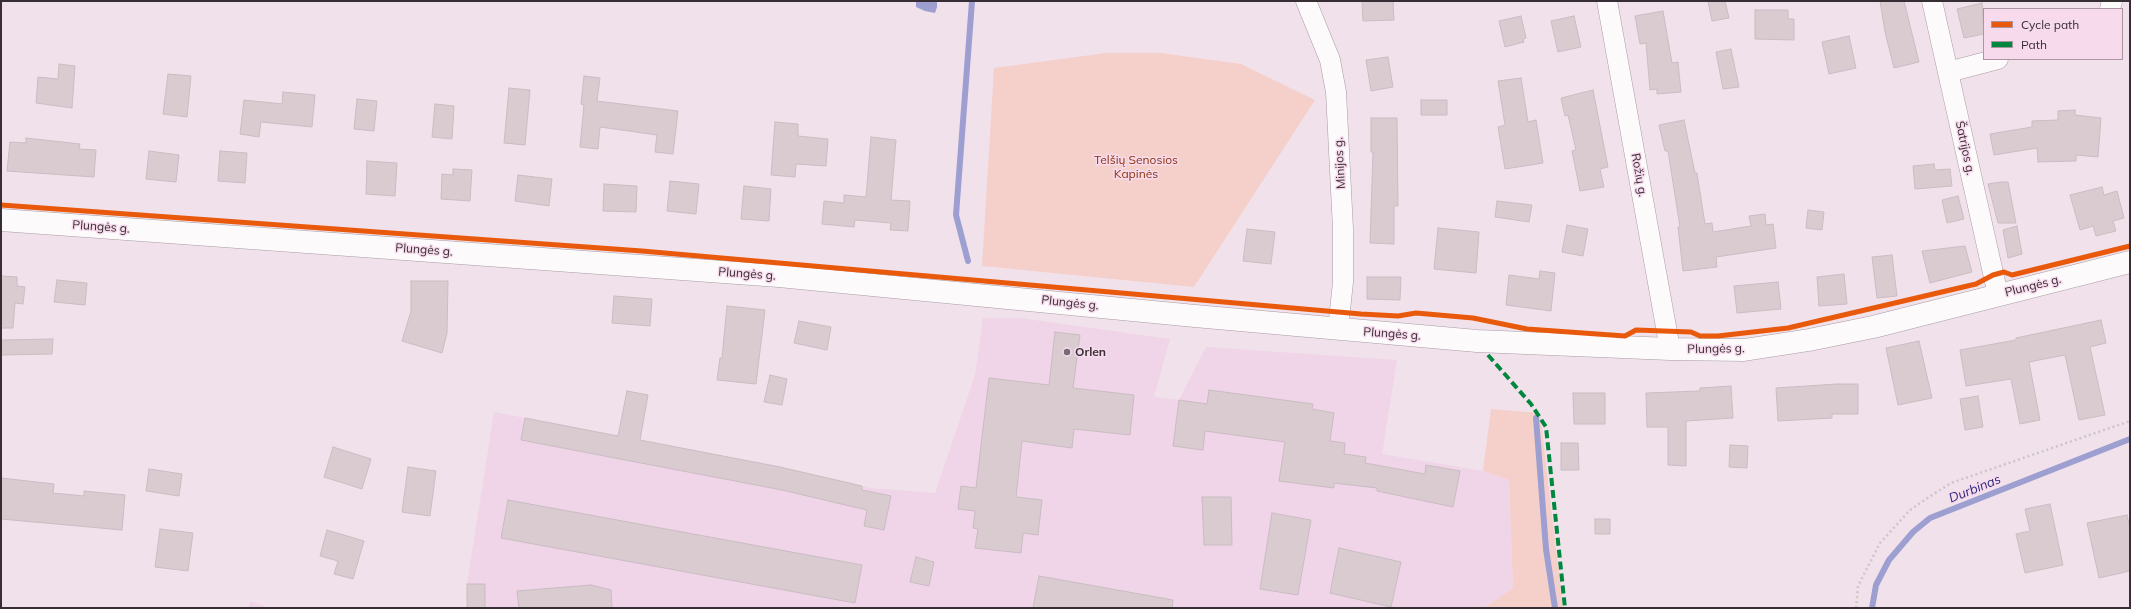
<!DOCTYPE html>
<html>
<head>
<meta charset="utf-8">
<style>
  body { margin:0 }
  #map { position:relative; width:2131px; height:609px; overflow:hidden; background:#f1e1eb; font-family:Mulish,sans-serif }
  canvas { display:block }
  .frame { position:absolute; inset:0; border:2px solid #372d34; pointer-events:none }
  .legend { position:absolute; left:1983px; top:8px; width:140px; height:52px; box-sizing:border-box; background:#f7dbed; border:1px solid #aa95a3; margin:0; padding:5px 7px; list-style:none; font-size:12px; color:#372d34 }
  .legend li { display:flex; align-items:center; gap:8px; height:20px }
  .legend b { width:20px; border:1px solid #aa95a3 }
</style>
</head>
<body>
<div id="map">
<canvas width="2131" height="609"></canvas>
<div class="frame"></div>
<ul class="legend">
<li><b style="height:5px;background:#e8590c"></b>Cycle path</li>
<li><b style="height:5px;background:#00873e"></b>Path</li>
</ul>
</div>
<script>
const ctx = document.querySelector('canvas').getContext('2d');
ctx.lineJoin = 'round';
function fill(path, color) { ctx.fillStyle = color; ctx.fill(path, 'evenodd'); }
const shape = rows => new Path2D(rows.map(r => 'M' + r).join(''));
function stroke(path, color, width, dash) { ctx.strokeStyle = color; ctx.lineWidth = width; ctx.lineCap = dash ? 'butt' : 'round'; ctx.setLineDash(dash || []); ctx.stroke(path); }
function write(font, color, halo, rows, align = 'center') {
  ctx.font = font + ' Mulish,sans-serif'; ctx.lineWidth = 3; ctx.setLineDash([]); ctx.textBaseline = 'middle'; ctx.strokeStyle = halo; ctx.fillStyle = color; for (const [text, x, y, turn = 0] of rows) {
    ctx.save(); ctx.translate(x, y); ctx.rotate((+turn || 0) * Math.PI / 180); ctx.textAlign = isNaN(turn) ? turn : align; if (halo) ctx.strokeText(text, 0, 0); ctx.fillText(text, 0, 0); ctx.restore();
  }
}
fill(shape([
  [983,318,1020,318,1170,339,1154,397,1179,400,1206,347,1397,360,1382,454,1483,471,1509,480,1513,588,1484,608,467,608,467,584,494,412,780,467,870,488,935,493,975,375],
  [250,601,270,608,248,608]
]), '#efd5e7');
fill(shape([
  [1106,53,1161,53,1241,64,1315,100,1194,287,982,266,994,68],
  [1491,409,1540,413,1563,608,1484,608,1513,588,1509,480,1483,471]
]), '#f5d0cb');
fill(shape([
  [916,1,937,1,937,7,935,13,925,11,916,7]
]), '#9e9fd1');
stroke(shape([
  [968,261,956,215,972,1],
  [1536,418,1546,549,1555,608],
  [1872,608,1876,585,1889,560,1913,532,1930,518,2130,439]
]), '#9e9fd1', 6);
const building = shape([
  [1362,1,1393,1,1394,20,1363,21,1362,1],
  [1708,1,1725,1,1729,18,1712,21,1708,1],
  [1880,1,1904,1,1919,62,1894,68,1885,32,1880,1],
  [1982,3,1984,34,1964,38,1957,9,1982,3],
  [1755,10,1788,10,1788,19,1794,19,1794,40,1755,39,1755,10],
  [1663,11,1672,63,1678,62,1681,92,1657,94,1657,89,1650,90,1646,43,1640,44,1635,16,1663,11],
  [1521,16,1526,38,1523,39,1524,42,1505,47,1499,21,1521,16],
  [1574,16,1581,47,1558,52,1551,21,1574,16],
  [1849,36,1856,68,1829,74,1822,42,1849,36],
  [1731,49,1739,87,1723,89,1716,52,1731,49],
  [1388,57,1393,87,1371,91,1366,60,1388,57],
  [59,64,75,66,72,108,36,103,38,77,58,79,59,64],
  [168,74,191,76,187,117,163,114,168,74],
  [584,76,600,78,597,101,678,111,673,154,655,152,657,135,600,127,598,149,580,147,584,105,581,104,584,76],
  [1521,78,1528,122,1536,120,1543,163,1505,169,1498,127,1505,125,1498,81,1521,78],
  [509,88,530,90,525,145,504,143,509,88],
  [1593,90,1608,167,1600,169,1604,187,1580,191,1572,151,1576,150,1568,115,1565,116,1561,98,1593,90],
  [283,92,315,95,312,127,261,122,259,137,240,134,244,100,282,104,283,92],
  [357,99,377,101,374,131,354,129,357,99],
  [1421,100,1447,100,1447,115,1421,115,1421,100],
  [435,104,454,106,452,139,432,137,435,104],
  [2075,110,2075,115,2101,118,2098,157,2076,155,2076,161,2038,162,2037,148,1994,155,1990,134,2032,127,2032,121,2058,120,2058,111,2075,110],
  [1371,118,1397,118,1398,206,1394,206,1394,244,1370,243,1373,152,1371,152,1371,118],
  [1684,120,1695,173,1697,173,1705,224,1712,223,1713,232,1751,226,1749,216,1765,214,1766,225,1773,224,1776,248,1716,257,1717,267,1683,271,1678,227,1680,227,1668,151,1665,151,1659,125,1684,120],
  [775,122,798,124,798,136,828,139,826,166,796,164,795,177,771,175,775,122],
  [871,137,896,140,891,200,910,201,908,231,890,230,891,223,855,220,854,227,822,224,824,201,844,203,844,195,866,197,871,137],
  [26,138,80,144,79,149,96,150,94,177,7,171,10,142,26,143,26,138],
  [149,151,179,155,176,182,146,179,149,151],
  [220,151,247,153,245,183,218,181,220,151],
  [367,161,397,163,395,196,366,194,367,161],
  [1934,164,1935,170,1950,169,1952,186,1915,189,1913,166,1934,164],
  [453,169,472,170,470,201,441,199,442,174,453,175,453,169],
  [518,175,552,179,549,206,515,201,518,175],
  [670,181,699,184,696,214,667,211,670,181],
  [2001,182,2008,182,2016,223,1998,223,1988,184,2001,182],
  [604,184,637,186,636,212,603,211,604,184],
  [744,186,771,189,769,221,741,219,744,186],
  [2102,187,2104,195,2117,191,2124,218,2113,221,2116,231,2096,236,2093,226,2080,230,2070,195,2102,187],
  [1958,196,1964,219,1947,223,1942,200,1958,196],
  [1497,201,1532,205,1529,222,1495,217,1497,201],
  [1808,210,1824,212,1822,230,1806,228,1808,210],
  [1567,225,1588,229,1583,256,1562,252,1567,225],
  [2017,226,2022,254,2008,258,2003,230,2017,226],
  [1438,228,1479,232,1476,273,1434,269,1438,228],
  [1247,229,1275,232,1271,264,1243,261,1247,229],
  [1965,246,1972,272,1930,283,1922,251,1965,246],
  [1892,255,1897,296,1877,298,1872,257,1892,255],
  [1540,271,1555,273,1551,311,1506,305,1509,275,1539,279,1540,271],
  [1844,274,1847,304,1819,306,1817,277,1844,274],
  [1,276,17,277,17,286,25,287,23,304,15,303,13,328,1,328,1,276],
  [1367,277,1401,277,1400,300,1367,299,1367,277],
  [57,280,87,283,85,305,54,302,57,280],
  [411,281,448,281,447,333,442,353,402,341,411,311,411,281],
  [1778,282,1781,309,1737,313,1734,286,1778,282],
  [614,296,652,299,650,326,612,323,614,296],
  [727,306,765,310,756,384,717,380,720,358,722,358,727,306],
  [2101,320,2106,343,2090,347,2105,415,2079,420,2065,355,2029,362,2040,420,2020,424,2011,379,1966,386,1960,350,2016,340,2016,338,2101,320],
  [799,321,831,327,827,350,794,343,799,321],
  [1055,332,1080,335,1073,388,1134,395,1130,435,1074,429,1072,448,1022,441,1016,497,1042,500,1038,535,1023,533,1021,553,975,548,978,529,973,528,975,511,958,509,961,486,976,488,989,378,1049,385,1055,332],
  [53,339,52,354,1,355,1,340,53,339],
  [1919,341,1932,398,1898,405,1886,348,1919,341],
  [770,375,787,379,782,405,764,402,770,375],
  [1837,384,1858,384,1858,414,1832,414,1832,418,1778,421,1776,388,1837,384],
  [1731,386,1733,418,1686,421,1686,466,1668,465,1668,427,1647,427,1646,393,1700,391,1700,388,1731,386],
  [1209,390,1313,404,1312,409,1334,413,1330,441,1345,443,1344,454,1366,457,1365,463,1425,474,1426,465,1460,471,1453,507,1377,491,1377,488,1334,483,1334,488,1279,481,1285,442,1205,431,1203,450,1173,446,1179,400,1207,404,1209,390],
  [627,391,648,395,640,440,780,467,862,486,862,490,891,496,884,530,864,526,867,510,782,490,521,440,525,418,618,436,627,391],
  [1573,393,1605,393,1605,424,1574,424,1573,393],
  [1978,396,1983,427,1965,430,1960,399,1978,396],
  [1561,443,1578,443,1579,470,1561,470,1561,443],
  [1730,445,1748,446,1747,468,1729,467,1730,445],
  [333,447,371,459,362,489,324,477,333,447],
  [408,467,436,471,430,516,402,512,408,467],
  [149,469,182,474,179,496,146,491,149,469],
  [1,478,54,484,53,493,84,496,84,491,125,495,122,530,1,519,1,478],
  [1202,497,1231,497,1232,545,1204,545,1202,497],
  [508,500,862,565,855,603,501,538,508,500],
  [2050,504,2063,565,2025,573,2016,534,2030,531,2025,509,2050,504],
  [1272,513,1311,520,1298,595,1260,589,1272,513],
  [2127,515,2130,529,2130,571,2099,578,2087,523,2127,515],
  [1595,519,1610,519,1610,534,1595,534,1595,519],
  [160,529,193,533,188,571,155,567,160,529],
  [327,530,364,541,353,579,334,574,338,561,320,556,327,530],
  [1339,548,1401,562,1391,607,1330,593,1339,548],
  [916,557,934,562,929,586,910,582,916,557],
  [1039,576,1173,600,1172,608,1033,608,1039,576],
  [467,584,485,584,485,608,467,608,467,584],
  [591,585,611,590,612,608,519,608,517,591,591,585]
]);
fill(building, '#d9cbd0');
stroke(building, '#cabcc2', 1);
const minor = shape([
  [1306,1,1330,60,1336,92,1343,229,1343,282,1338,329],
  [1607,1,1670,349],
  [1932,1,1998,295],
  [2110,9,2112,1],
  [1948,72,1998,59]
]);
const major = shape([
  [1,220,779,276,1195,316,1477,341,1670,349,1744,350,1809,340,1873,327,2130,262]
]);
stroke(minor, '#a79ba2', 21);
stroke(major, '#a79ba2', 23);
stroke(shape([
  [1856,608,1858,586,1880,543,1910,510,1929,497,1951,483,2130,421]
]), '#ccc6c9', 2.5, [2, 3]);
stroke(minor, '#fdfafc', 20);
stroke(major, '#fdfafc', 22);
stroke(shape([
  [1488,355,1531,404,1546,427,1565,608]
]), '#00873e', 4, [8, 4]);
stroke(shape([
  [1,205,642,251,1361,314,1398,316,1416,313,1473,318,1527,329,1625,336,1636,330,1691,332,1700,336,1718,336,1788,328,1976,284,1993,275,2004,272,2012,275,2130,246]
]), '#e8590c', 5);
for (const [x, y, r, color] of [
  [1067,352,4,"#786c74"]
]) { const dot = new Path2D(); dot.arc(x, y, r, 0, 2 * Math.PI); ctx.fillStyle = color; ctx.fill(dot); stroke(dot, '#f7dbed', 1.5); }
write('12px', '#372d34', '#f7dbed', [
  ["Šatrijos g.",1965,148,78],
  ["Minijos g.",1340,163,-93],
  ["Rožių g.",1639,175,80],
  ["Plungės g.",101,227,4],
  ["Plungės g.",424,250,4],
  ["Plungės g.",747,274,4],
  ["Plungės g.",2033,286,-14],
  ["Plungės g.",1070,303,6],
  ["Plungės g.",1392,334,4],
  ["Plungės g.",1716,349,-1]
]);
write('12px', '#8c310b', '#f7dbed', [
  ["Telšių Senosios",1136,160],
  ["Kapinės",1136,174]
]);
write('bold 12px', '#372d34', '#f7dbed', [
  ["Orlen",1075,352]
], 'left');
write('italic 13px', '#2b2a79', '#f7dbed', [
  ["Durbinas",1975,489,-22]
]);
</script>
</body>
</html>
